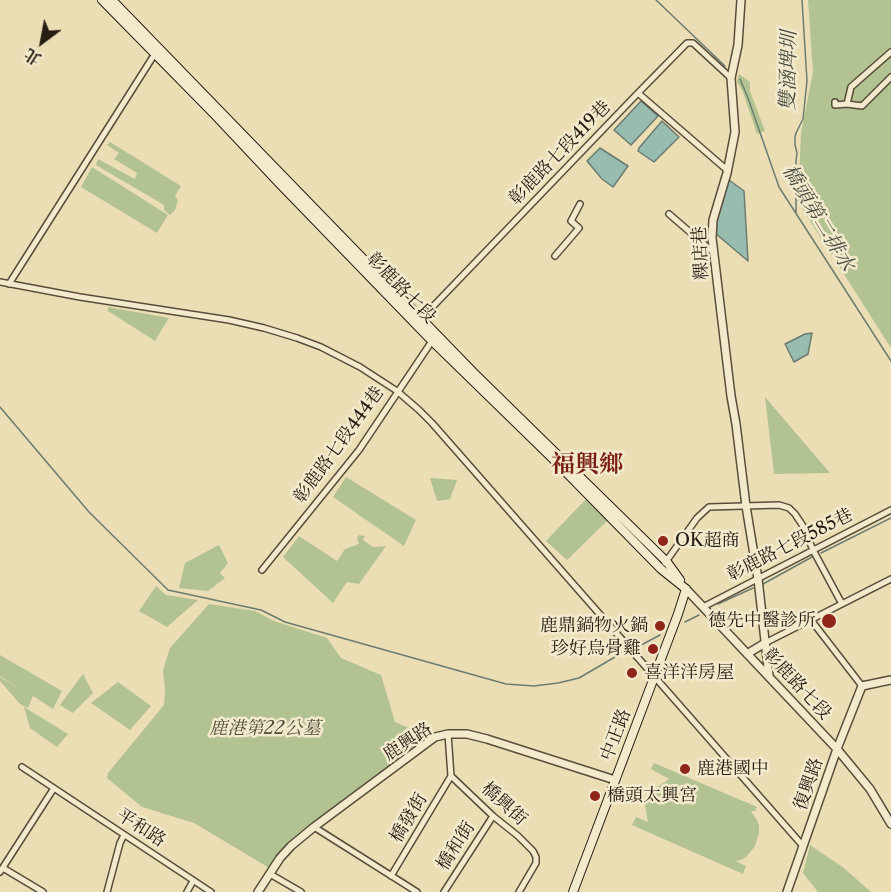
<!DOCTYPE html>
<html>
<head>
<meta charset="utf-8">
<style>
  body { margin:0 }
  #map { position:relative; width:891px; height:892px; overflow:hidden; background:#ecdeb4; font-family:"Libre Caslon Text","Noto Serif TC",serif }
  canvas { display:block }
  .north { position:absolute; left:12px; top:12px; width:60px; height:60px; -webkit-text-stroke:4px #f3eace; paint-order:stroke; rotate:212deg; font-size:16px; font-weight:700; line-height:24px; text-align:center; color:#261d13 }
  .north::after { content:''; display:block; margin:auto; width:21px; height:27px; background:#261d13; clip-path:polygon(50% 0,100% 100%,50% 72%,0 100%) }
</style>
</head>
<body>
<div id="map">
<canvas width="891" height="892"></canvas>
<div class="north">北</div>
</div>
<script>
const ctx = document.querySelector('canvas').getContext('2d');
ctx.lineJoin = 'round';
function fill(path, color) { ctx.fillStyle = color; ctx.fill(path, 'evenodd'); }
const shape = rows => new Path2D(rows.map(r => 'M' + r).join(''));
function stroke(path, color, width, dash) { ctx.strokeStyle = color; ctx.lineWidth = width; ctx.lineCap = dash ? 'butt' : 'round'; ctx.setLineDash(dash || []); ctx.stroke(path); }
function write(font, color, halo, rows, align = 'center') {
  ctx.font = font + ' "Libre Caslon Text","Noto Serif TC",serif'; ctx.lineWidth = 5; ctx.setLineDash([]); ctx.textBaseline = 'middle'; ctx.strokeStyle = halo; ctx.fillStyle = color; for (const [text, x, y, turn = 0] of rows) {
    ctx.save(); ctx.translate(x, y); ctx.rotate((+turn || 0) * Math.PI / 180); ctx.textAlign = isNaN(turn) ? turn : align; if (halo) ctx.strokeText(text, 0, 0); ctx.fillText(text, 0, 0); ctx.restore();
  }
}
fill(shape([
  [808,0,891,0,891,348,798,202,801,133,813,72],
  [739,74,750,82,750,91,765,131,757,134,743,92,737,82],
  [110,142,181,186,175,196,178,200,175,210,170,215,164,210,164,205,96,165,98,159,135,179,137,173,114,159,119,153,107,145],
  [92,167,168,215,157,233,81,187],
  [108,307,169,318,155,341,108,311],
  [765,397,830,473,774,474],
  [346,477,416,520,404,546,333,497],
  [430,478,457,480,450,499,437,501],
  [587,498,609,519,567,560,546,541],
  [359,535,365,536,363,540,373,547,386,546,359,584,347,582,333,603,283,557,299,536,337,561,345,549,359,544,357,538],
  [219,545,228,563,220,573,225,578,208,591,179,588,185,563],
  [156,586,166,595,198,600,167,627,139,611],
  [209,604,255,611,274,621,327,638,341,658,381,675,395,722,411,729,418,743,364,787,294,837,271,869,194,823,142,807,107,778,108,773,164,705,165,690,163,670,170,648],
  [0,655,62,691,53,709,33,696,28,708,20,704,0,681,0,677,21,689,0,676],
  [83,674,93,693,73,713,60,705],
  [118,682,151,706,130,730,91,703],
  [24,707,68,734,57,747,30,728],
  [654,763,757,807,755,811,751,811,757,820,759,826,759,833,755,846,746,857,741,860,735,861,746,866,743,874,632,825,636,817,648,822,645,805,648,798,652,791,657,787,669,779,651,769],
  [810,845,844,868,871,892,818,892,803,873]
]), '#b2c291');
const water = shape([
  [641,101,658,116,631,145,614,130,641,101],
  [662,121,679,137,654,162,638,151,639,148,662,121],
  [600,148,628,166,613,187,602,179,587,161,600,148],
  [729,180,744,191,748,261,715,233,716,220,729,180],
  [812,333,808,354,794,362,785,344,805,334,812,333]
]);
fill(water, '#99bcb0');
stroke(water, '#6b7c71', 1.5);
stroke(shape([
  [656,0,725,66],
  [740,79,748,98,779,187,891,361],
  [796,212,796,161,797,153,795,145,795,137,796,133,803,119,807,81,802,0],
  [0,407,89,512,168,590,261,610,285,622,506,684,534,686,558,683,579,678,627,650],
  [821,553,891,518],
  [763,584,812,557],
  [718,604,753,588],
  [685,622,699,615],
  [641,645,660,635]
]), '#6b7c71', 1.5);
const minor = shape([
  [891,52,851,87,847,104,862,106,891,77],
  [638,93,727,170],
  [835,105,835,102,835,105,847,104],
  [669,214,713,252],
  [555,256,579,228,571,221,580,204],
  [0,282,80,297,229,320,264,328,297,338,321,347,360,367,397,391,419,410,432,423,803,846],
  [9,284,156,52],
  [419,321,638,93,687,43,693,43,731,78],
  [665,563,697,518,709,507,779,505,789,508,795,514,803,526,813,550,842,604],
  [262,570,359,450,434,338],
  [703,607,891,510],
  [811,620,862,686],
  [765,643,891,579],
  [448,734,451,776,493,816,518,836,533,851,536,857,536,863,519,892],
  [22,767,211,892],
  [314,827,417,892],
  [3,868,43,892],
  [0,872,54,788],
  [270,874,301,892],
  [391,876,451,776],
  [107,892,120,843,124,835],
  [187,892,193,881],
  [444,892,493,816]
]);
const tertiary = shape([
  [741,0,738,45,731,78,735,132,727,173,713,220,712,238,731,396,736,424,746,506,758,579,769,676],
  [686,589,837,749,870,789,891,824],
  [747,654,765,643],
  [258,892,280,858,291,846,314,827,435,737,448,734,467,734,487,739,615,780],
  [787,892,837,749,862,686,891,680]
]);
const secondary = shape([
  [102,0,217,117,280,184,432,341,551,457,661,569,686,589],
  [112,0,473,372,667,562,680,580],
  [573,892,678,614,686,589]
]);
stroke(minor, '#584d3b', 8);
stroke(tertiary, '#584d3b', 10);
stroke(secondary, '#261d13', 10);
stroke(minor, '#f3eace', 5);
stroke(tertiary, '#f3eace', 7);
stroke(secondary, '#f3eace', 8);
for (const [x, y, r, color] of [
  [663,541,6,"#8f2418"],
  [829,621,8,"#8f2418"],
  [660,626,6,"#8f2418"],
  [653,649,6,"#8f2418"],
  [632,673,6,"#8f2418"],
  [685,769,6,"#8f2418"],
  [595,796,6,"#8f2418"]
]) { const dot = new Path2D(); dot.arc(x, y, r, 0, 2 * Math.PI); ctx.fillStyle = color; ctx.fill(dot); stroke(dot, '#f3eace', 2); }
write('18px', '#261d13', '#f3eace', [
  ["彰鹿路七段419巷",560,153,-46],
  ["粿店巷",701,253,-93],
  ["彰鹿路七段",401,288,46],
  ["彰鹿路七段444巷",339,445,-54],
  ["彰鹿路七段585巷",790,545,-27],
  ["彰鹿路七段",797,684,47],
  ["中正路",616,735,-69],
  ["鹿興路",408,742,-33],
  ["復興路",809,784,-71],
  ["橋興街",504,804,42],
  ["橋發街",409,818,-59],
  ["平和路",141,828,33],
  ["橋和街",456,846,-57]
]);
write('18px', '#261d13', '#f3eace', [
  ["OK超商",675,541],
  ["德先中醫診所",816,621,"right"],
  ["鹿鼎鍋物火鍋",648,626,"right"],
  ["珍好烏骨雞",641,649,"right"],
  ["喜洋洋房屋",644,673],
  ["鹿港國中",697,769],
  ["橋頭太興宮",607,796]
], 'left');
write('italic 18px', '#504f39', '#f3eace', [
  ["鹿港第22公墓",265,729]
]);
write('italic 20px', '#484d42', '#f3eace', [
  ["雙涵埤圳",789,71,-89],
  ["橋頭第二排水",818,218,59]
]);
write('bold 24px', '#7a1f14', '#f3eace', [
  ["福興鄉",587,465]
]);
</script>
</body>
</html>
